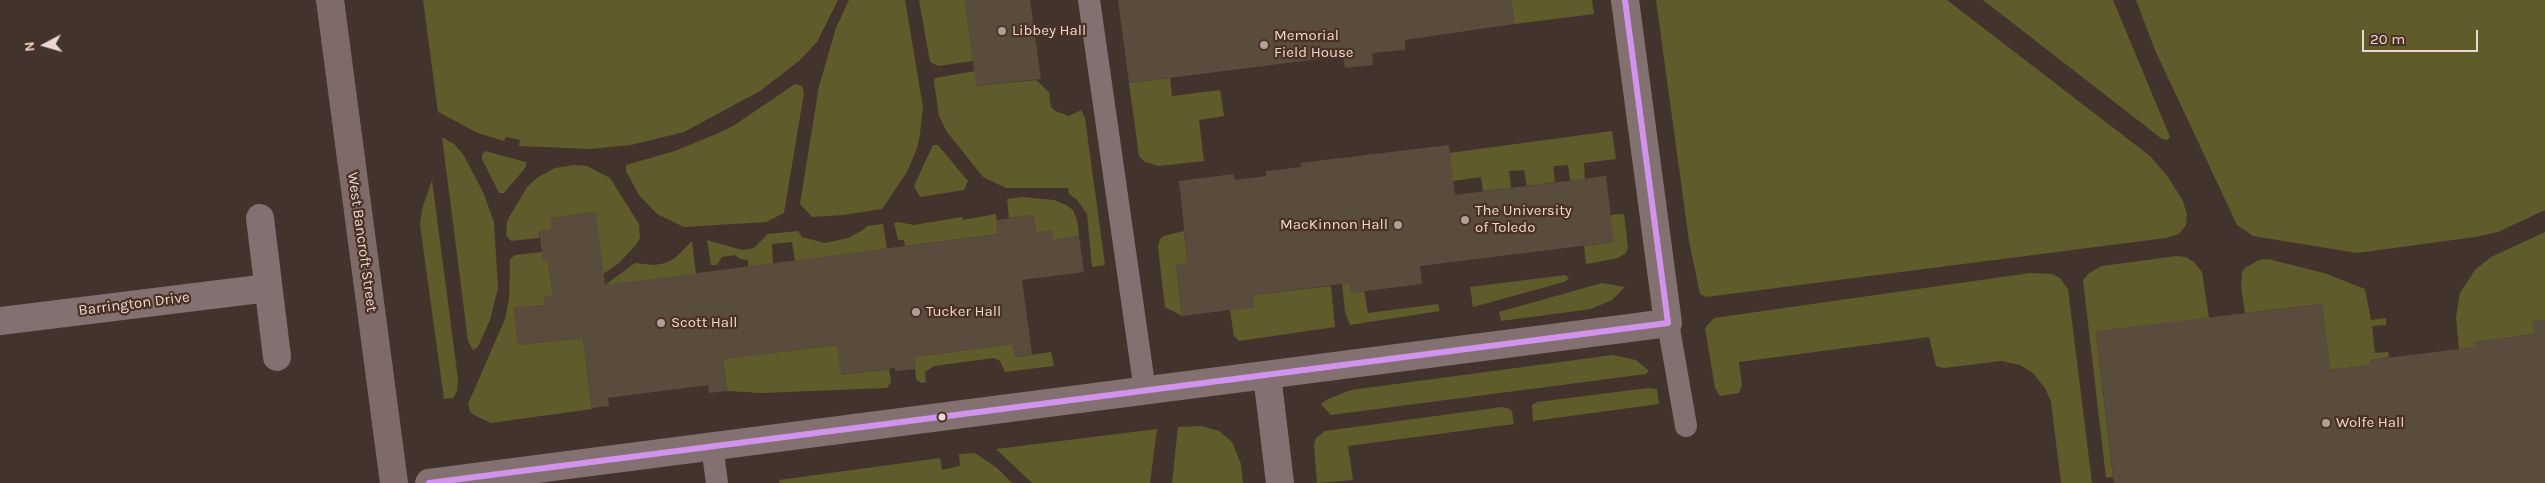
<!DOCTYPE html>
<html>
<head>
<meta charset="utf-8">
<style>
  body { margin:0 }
  #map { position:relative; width:2545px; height:483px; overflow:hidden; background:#42342d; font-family:Karla,sans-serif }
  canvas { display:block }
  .north { position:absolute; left:20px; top:20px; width:50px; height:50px; -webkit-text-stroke:4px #4b3024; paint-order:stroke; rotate:264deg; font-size:14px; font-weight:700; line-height:20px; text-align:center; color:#ead8d1 }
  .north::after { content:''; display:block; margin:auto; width:18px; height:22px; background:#ead8d1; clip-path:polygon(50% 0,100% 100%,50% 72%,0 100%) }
  .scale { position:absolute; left:2362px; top:30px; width:116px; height:22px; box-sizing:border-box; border:2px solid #ead8d1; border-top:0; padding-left:6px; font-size:15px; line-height:18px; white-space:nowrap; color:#ead8d1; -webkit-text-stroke:4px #4b3024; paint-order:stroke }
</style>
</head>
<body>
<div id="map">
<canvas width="2545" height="483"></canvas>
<div class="north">N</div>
<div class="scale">20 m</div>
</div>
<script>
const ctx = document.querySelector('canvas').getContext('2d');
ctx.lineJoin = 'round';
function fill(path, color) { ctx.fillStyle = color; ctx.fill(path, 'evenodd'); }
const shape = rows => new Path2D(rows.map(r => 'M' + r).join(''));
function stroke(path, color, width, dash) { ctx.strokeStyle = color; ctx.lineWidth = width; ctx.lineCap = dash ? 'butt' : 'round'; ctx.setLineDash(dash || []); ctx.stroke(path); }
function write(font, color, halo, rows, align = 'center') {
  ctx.font = font + ' Karla,sans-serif'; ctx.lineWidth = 4.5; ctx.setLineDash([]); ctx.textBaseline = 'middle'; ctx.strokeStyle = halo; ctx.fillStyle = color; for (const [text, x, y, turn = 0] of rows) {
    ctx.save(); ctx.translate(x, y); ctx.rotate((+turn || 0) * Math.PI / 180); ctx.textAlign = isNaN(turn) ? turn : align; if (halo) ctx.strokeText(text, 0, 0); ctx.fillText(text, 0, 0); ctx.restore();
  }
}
fill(shape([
  [423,0,838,0,817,42,799,61,760,91,684,132,631,145,590,149,519,146,520,140,506,137,504,141,478,133,438,112],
  [849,0,905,0,923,107,920,134,917,148,907,172,882,209,843,215,812,217,800,204,819,86,836,28],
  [919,0,965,0,973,61,938,66,930,62],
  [1511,0,1592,0,1594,14,1514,24],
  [1656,0,1947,0,2150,156,2168,177,2183,201,2187,214,2186,225,2179,234,2166,238,1706,297,1700,294,1689,241],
  [1983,0,2113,0,2170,137,2167,140,2162,139],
  [2136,0,2545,0,2545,210,2498,232,2475,237,2357,253,2253,236,2237,225,2155,50],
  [975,71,977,86,1036,80,1049,92,1051,107,1055,111,1069,116,1081,110,1085,118,1105,265,1092,267,1087,214,1077,200,1069,194,1068,188,1006,188,983,177,947,132,939,116,934,82,935,78],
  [1170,78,1172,96,1220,90,1224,116,1199,120,1204,161,1159,166,1145,162,1139,156,1129,83],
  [795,84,802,86,804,93,784,213,766,222,684,227,657,214,639,195,626,171,626,165,675,151,716,134,733,126],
  [1612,131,1616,159,1584,163,1585,179,1570,181,1568,165,1553,166,1555,182,1527,186,1524,170,1509,171,1511,188,1483,191,1481,177,1453,181,1449,153],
  [442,137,454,144,463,154,483,192,494,222,498,288,490,320,478,347,473,350,468,341],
  [933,145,938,145,968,181,964,190,920,197,914,186],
  [485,151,526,162,526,167,504,193,499,193,482,159,482,155],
  [574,165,587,166,610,178,639,224,640,238,636,245,619,263,603,274,595,212,551,218,552,230,539,231,539,238,511,241,506,235,507,221,527,187,538,177,555,168],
  [432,180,458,379,457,391,453,398,444,399,420,225,422,209],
  [1022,197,1054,200,1066,205,1073,210,1077,220,1079,236,1053,240,1036,232,1033,215,1009,218,1007,199],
  [996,214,998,234,905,246,904,240,898,240,894,223,898,222,914,225,962,217,963,220],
  [1624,214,1628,248,1626,253,1618,258,1586,264,1584,246,1613,242,1610,215],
  [883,224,887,249,795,261,792,242,772,244,773,264,748,267,748,260,740,259,735,255,722,257,717,265,711,265,707,240,742,250,754,248,768,234,798,231,802,237,825,243,848,238,863,230,867,226],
  [1184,231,1188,263,1176,265,1182,316,1165,307,1158,247,1160,239,1164,236],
  [2545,232,2545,320,2533,322,2534,334,2475,342,2475,347,2459,349,2456,317,2460,293,2475,270,2491,257],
  [692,241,696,274,605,285,635,263,654,265,666,263,675,258],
  [542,252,543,260,548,260,553,296,544,297,545,305,514,308,518,345,583,338,592,409,491,423,474,415,470,412,468,404,505,319,509,299,510,259,515,255],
  [2176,256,2186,257,2195,263,2202,272,2209,318,2096,332,2113,477,2106,478,2083,280,2089,273,2102,266],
  [2268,259,2324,273,2365,289,2371,320,2386,318,2386,325,2372,326,2375,353,2388,352,2389,357,2370,360,2371,365,2330,370,2322,304,2245,313,2241,286,2242,272,2245,268,2259,260],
  [2030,273,2052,274,2060,278,2068,289,2092,483,2061,483,2051,402,2045,388,2033,373,2020,365,2001,361,1944,368,1936,366,1929,337,1739,362,1742,385,1739,393,1720,396,1715,388,1705,328,1714,318],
  [1566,275,1569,279,1564,282,1473,307,1470,287],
  [1350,283,1351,293,1364,291,1368,313,1438,304,1440,311,1350,325,1345,312,1342,284],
  [1602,283,1625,287,1612,300,1591,309,1501,321,1499,312],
  [1331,286,1335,327,1239,341,1234,336,1230,310,1254,307,1253,295],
  [1013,344,1015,357,1051,352,1054,366,1005,372,1000,361,994,358,934,366,925,372,926,382,921,383,916,379,914,357],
  [837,345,842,375,889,369,891,382,887,388,763,393,727,391,723,359],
  [1613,355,1636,360,1649,371,1646,374,1331,415,1321,404,1328,399,1351,390],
  [1648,388,1657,389,1659,404,1533,421,1532,405,1537,402],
  [1502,407,1510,409,1512,412,1514,424,1348,446,1353,480,1317,483,1314,445,1316,438,1325,431],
  [1201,426,1219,431,1232,442,1241,464,1243,483,1172,483,1178,427],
  [1157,429,1150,483,1032,483,996,449],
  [975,453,997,468,1012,483,780,483,779,480,940,458,942,470,960,466,959,454]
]), '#605b2a');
fill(shape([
  [965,0,1030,0,1041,79,976,86],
  [1118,0,1511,0,1514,24,1405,40,1405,50,1372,53,1373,65,1345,68,1343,56,1129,83],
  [1449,145,1455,195,1606,176,1614,242,1420,266,1422,284,1351,293,1350,283,1253,295,1255,307,1182,316,1176,265,1188,263,1179,181,1233,174,1235,180,1266,176,1266,171,1301,167,1300,163],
  [596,212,605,285,998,234,997,220,1033,215,1036,232,1052,230,1053,240,1079,236,1084,272,1022,280,1032,354,1015,357,1013,344,914,357,915,369,895,371,895,368,841,375,837,345,723,359,727,391,709,393,708,385,608,398,609,406,592,408,583,338,518,345,514,308,545,305,544,297,553,296,548,260,543,261,539,231,552,230,550,218],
  [2322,304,2330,370,2371,365,2370,360,2475,347,2474,342,2534,334,2532,322,2545,320,2545,483,2114,483,2096,331]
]), '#594c3d');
stroke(shape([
  [1089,0,1145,391],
  [1668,323,1686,426],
  [712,446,717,483]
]), '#837070', 22);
stroke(shape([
  [260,218,277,357],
  [0,321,268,288],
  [1267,375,1280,483],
  [429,483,1668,323,1625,0]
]), '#837070', 28);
stroke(shape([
  [330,0,394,483]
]), '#7e6a68', 28);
stroke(shape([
  [429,483,1668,323,1625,0]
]), '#d193ec', 6);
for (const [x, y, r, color] of [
  [1002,31,5,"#af9f98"],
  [1264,45,5,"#af9f98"],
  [1465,220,5,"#af9f98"],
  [1398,225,5,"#af9f98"],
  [916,312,5,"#af9f98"],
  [661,323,5,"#af9f98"],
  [942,417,4.5,"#ead8d1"],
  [2326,423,5,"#af9f98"]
]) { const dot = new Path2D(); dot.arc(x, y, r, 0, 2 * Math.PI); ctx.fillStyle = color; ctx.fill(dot); stroke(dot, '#4b3024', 2); }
write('15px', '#ead8d1', '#4b3024', [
  ["Libbey Hall",1012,31],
  ["Memorial",1274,36],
  ["Field House",1274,53],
  ["The University",1475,211],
  ["of Toledo",1475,228],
  ["MacKinnon Hall",1388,225,"right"],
  ["Tucker Hall",926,312],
  ["Scott Hall",671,323],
  ["Wolfe Hall",2336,423]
], 'left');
write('15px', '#ead8d1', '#4b3024', [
  ["West Bancroft Street",362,242,82],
  ["Barrington Drive",134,304,-7]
]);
</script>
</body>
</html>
